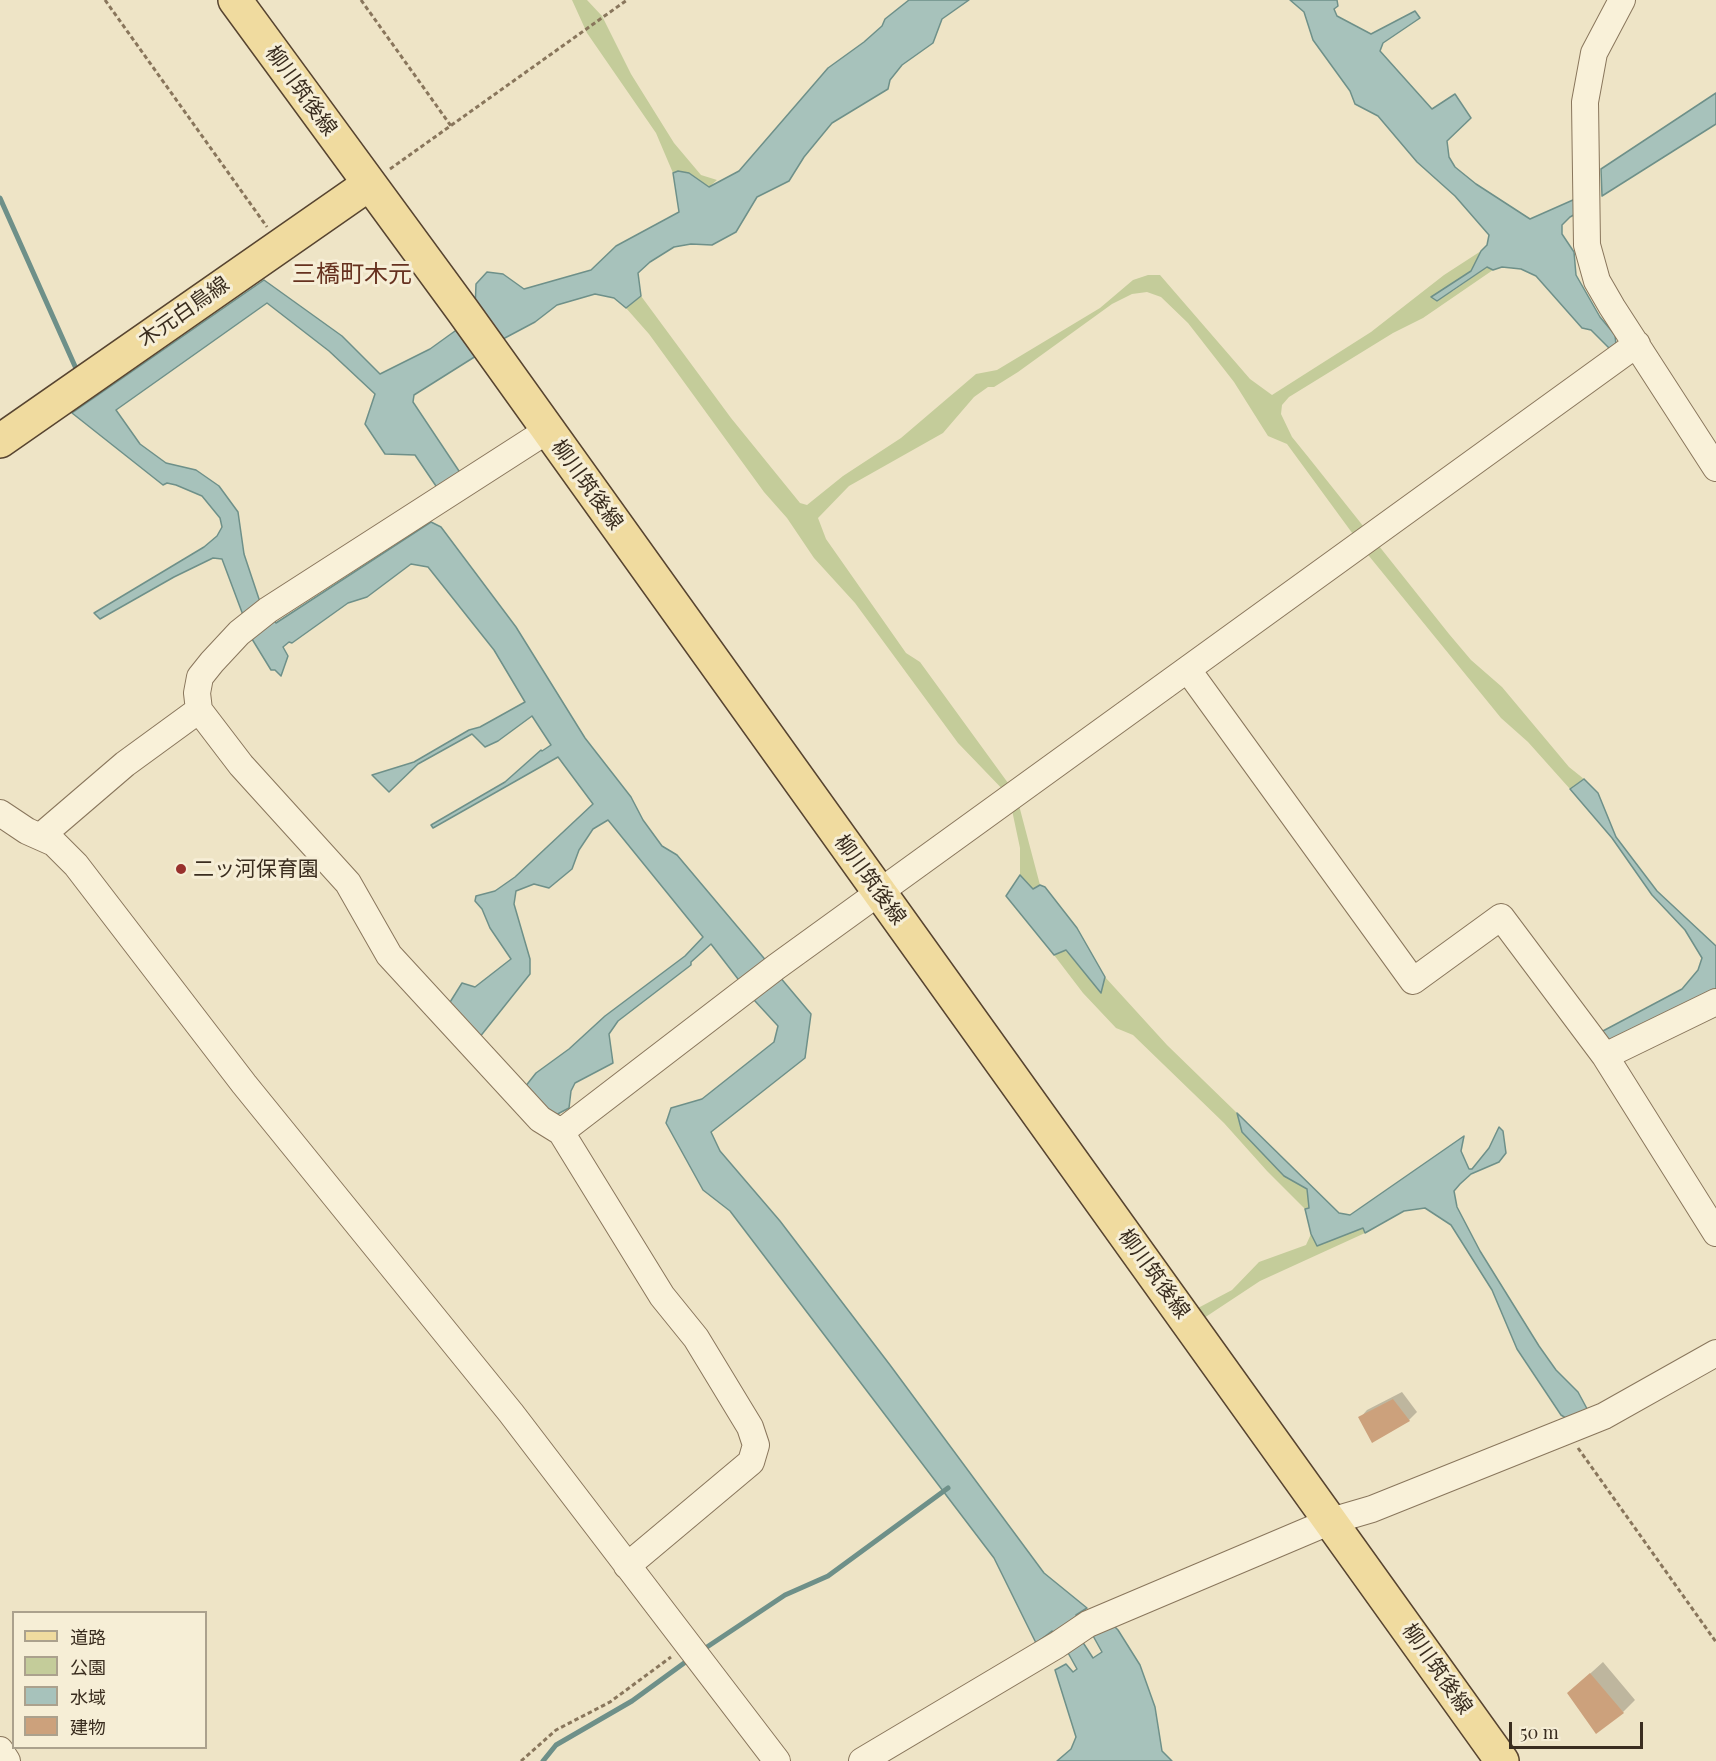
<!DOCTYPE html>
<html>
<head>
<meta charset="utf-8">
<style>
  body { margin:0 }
  #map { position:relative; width:1716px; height:1761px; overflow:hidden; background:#eee4c6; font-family:"Playfair Display","Noto Sans JP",serif }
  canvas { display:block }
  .legend { position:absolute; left:12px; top:1611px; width:195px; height:138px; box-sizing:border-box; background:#f6eed6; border:2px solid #aba18d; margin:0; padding:8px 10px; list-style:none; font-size:18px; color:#3a2d1f }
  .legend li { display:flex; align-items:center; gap:12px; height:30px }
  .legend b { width:30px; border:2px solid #aba18d }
  .scale { position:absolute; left:1509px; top:1722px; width:134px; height:27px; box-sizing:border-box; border:3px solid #3a2d1f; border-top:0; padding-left:8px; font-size:18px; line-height:21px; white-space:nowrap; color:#3a2d1f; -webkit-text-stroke:4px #f6eed6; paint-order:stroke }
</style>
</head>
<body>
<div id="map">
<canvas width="1716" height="1761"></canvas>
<ul class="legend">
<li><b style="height:8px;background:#f0db9f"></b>道路</li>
<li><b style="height:16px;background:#c4cc9a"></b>公園</li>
<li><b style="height:16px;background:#a7c2bb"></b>水域</li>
<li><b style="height:16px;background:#cca17c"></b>建物</li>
</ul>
<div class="scale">50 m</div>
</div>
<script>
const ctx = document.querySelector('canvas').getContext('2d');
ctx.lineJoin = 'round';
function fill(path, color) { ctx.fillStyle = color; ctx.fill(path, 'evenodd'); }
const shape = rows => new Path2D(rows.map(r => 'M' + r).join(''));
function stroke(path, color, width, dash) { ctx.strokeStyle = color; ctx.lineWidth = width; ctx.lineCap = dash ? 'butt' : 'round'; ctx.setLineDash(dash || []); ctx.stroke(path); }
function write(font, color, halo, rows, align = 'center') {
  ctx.font = font + ' "Playfair Display","Noto Sans JP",serif'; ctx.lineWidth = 6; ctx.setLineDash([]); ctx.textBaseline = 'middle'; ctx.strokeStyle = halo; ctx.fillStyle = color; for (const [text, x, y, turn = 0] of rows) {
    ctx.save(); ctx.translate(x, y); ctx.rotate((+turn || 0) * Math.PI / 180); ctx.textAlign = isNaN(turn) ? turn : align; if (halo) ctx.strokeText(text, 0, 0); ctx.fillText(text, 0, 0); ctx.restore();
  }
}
fill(shape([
  [572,0,587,0,602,16,631,74,674,143,701,175,717,180,709,187,689,173,673,173,656,133,587,33],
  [1481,251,1471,271,1432,297,1453,291,1487,267,1493,270,1423,318,1393,333,1289,397,1282,405,1281,414,1292,437,1309,458,1449,634,1471,660,1502,687,1569,767,1584,779,1570,789,1528,742,1501,718,1369,556,1287,444,1268,436,1234,382,1188,323,1161,297,1147,292,1132,294,1112,304,1018,372,994,387,988,387,974,397,943,433,849,486,818,518,826,539,906,653,920,662,1016,794,1040,885,1033,889,1020,875,1020,848,1009,796,958,743,855,603,814,558,787,518,764,492,649,334,626,308,641,296,731,418,800,503,807,505,843,476,901,438,976,374,997,370,1100,308,1133,280,1148,275,1160,275,1250,379,1272,395,1371,332,1444,275],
  [1065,950,1101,992,1105,977,1167,1045,1237,1113,1243,1133,1284,1176,1307,1189,1309,1208,1305,1209,1267,1171,1224,1123,1133,1035,1116,1028,1083,993,1054,955],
  [1363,1228,1365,1233,1260,1281,1204,1318,1198,1308,1232,1290,1259,1262,1306,1245,1311,1234,1317,1246]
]), '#c4cc9a');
const water = shape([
  [909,0,969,0,942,19,933,43,902,65,890,80,888,89,832,123,804,157,789,181,757,197,736,232,712,245,691,244,674,247,650,262,638,273,641,296,626,308,614,298,595,294,557,305,535,322,503,339,414,395,413,402,459,471,457,485,436,494,436,486,415,455,385,454,365,424,375,394,329,351,267,303,116,410,140,444,166,463,196,470,219,486,238,512,244,554,259,599,276,623,431,522,441,527,516,627,585,738,631,797,643,820,662,846,677,855,811,1014,805,1058,711,1132,720,1151,780,1221,890,1365,1044,1573,1087,1608,1076,1615,1085,1638,1082,1641,1093,1658,1102,1652,1092,1634,1113,1625,1118,1630,1140,1665,1155,1707,1162,1751,1172,1761,1057,1761,1071,1749,1076,1737,1055,1670,1066,1664,1073,1672,1077,1669,1067,1651,1052,1631,1036,1643,994,1558,730,1211,703,1190,666,1123,671,1108,702,1099,774,1042,778,1026,755,1001,711,944,691,962,691,965,618,1021,609,1034,613,1063,575,1083,571,1091,569,1108,550,1118,521,1092,536,1073,569,1049,605,1016,685,956,703,937,608,820,593,829,579,850,572,869,549,888,534,884,516,891,514,904,530,959,530,974,475,1043,447,1007,462,983,475,987,511,959,490,928,482,909,475,901,476,896,495,891,515,877,593,804,558,757,433,828,431,825,505,782,541,750,542,751,551,745,532,716,498,741,485,747,472,734,418,764,389,792,372,775,414,762,469,730,480,727,525,702,494,650,428,567,411,564,367,597,348,603,292,643,289,642,283,647,288,656,281,676,275,670,271,670,252,639,222,559,213,558,174,577,100,619,94,613,204,547,217,536,222,527,220,518,202,496,176,485,167,483,163,485,72,413,264,280,342,336,380,374,430,349,455,331,475,310,476,284,487,272,503,274,524,289,591,270,616,246,679,212,673,173,678,171,689,173,709,187,739,171,828,68,864,42,882,26,885,19,909,0],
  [1290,0,1337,0,1338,6,1334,9,1337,16,1371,34,1415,11,1420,18,1383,43,1380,51,1432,109,1455,94,1471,118,1447,141,1449,157,1455,167,1476,184,1530,219,1582,196,1583,210,1570,217,1562,225,1562,234,1574,252,1576,275,1600,317,1615,335,1616,345,1610,349,1591,330,1582,328,1536,276,1521,269,1502,267,1493,270,1487,267,1437,301,1431,297,1471,271,1481,251,1487,245,1489,235,1455,196,1417,162,1378,116,1355,104,1350,91,1313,40,1304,12,1290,0],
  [1716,93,1716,124,1602,196,1601,169,1716,93],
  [1584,779,1598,793,1616,837,1657,891,1716,946,1716,991,1608,1044,1601,1032,1682,989,1698,970,1702,958,1685,930,1652,895,1612,838,1570,789,1584,779],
  [1020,875,1033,889,1040,885,1045,887,1077,928,1105,977,1101,993,1066,950,1054,955,1006,896,1020,875],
  [1237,1113,1339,1213,1350,1215,1464,1136,1461,1151,1469,1169,1472,1169,1489,1148,1499,1127,1503,1131,1506,1153,1499,1162,1471,1174,1460,1184,1454,1191,1457,1207,1480,1251,1539,1346,1556,1370,1578,1392,1592,1418,1577,1425,1561,1415,1517,1349,1492,1290,1451,1225,1425,1208,1404,1211,1365,1233,1363,1228,1317,1246,1311,1234,1305,1209,1309,1208,1307,1189,1284,1176,1242,1132,1237,1113]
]);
fill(water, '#a7c2bb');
stroke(water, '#6e9089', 1.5);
fill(shape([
  [1402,1392,1417,1412,1409,1420,1360,1418,1367,1410],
  [1603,1662,1635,1700,1623,1712,1582,1681]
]), '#0003');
stroke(shape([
  [0,198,78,373],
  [701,1651,785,1595,828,1576,948,1488],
  [543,1761,556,1745,632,1701,691,1658]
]), '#6e9089', 5);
fill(shape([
  [1393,1399,1410,1421,1372,1443,1358,1417],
  [1590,1673,1624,1713,1596,1734,1567,1693]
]), '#cca17c');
const minor = shape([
  [1622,0,1594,53,1585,102,1587,245,1597,281,1612,307,1716,468],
  [548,430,268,610,239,633,212,662,200,677,197,693,199,710,241,765,348,883,389,955,540,1119,561,1132,662,1296,696,1338,750,1427,756,1445,751,1462,627,1566],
  [1188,670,1413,981,1501,917,1605,1056,1716,1233],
  [0,813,27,831,54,843,76,865,244,1084,511,1413,777,1761],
  [41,836,125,764,199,710],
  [1605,1056,1716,1002],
  [561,1132,776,967,1637,344],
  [0,1750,7,1761],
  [862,1761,1057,1645,1088,1624,1331,1521,1372,1509,1604,1416,1716,1353]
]);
const major = shape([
  [235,0,463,311,1502,1761],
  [0,441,369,184]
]);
stroke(minor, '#89765c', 28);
stroke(major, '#574430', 36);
stroke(shape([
  [105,0,267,227],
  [361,0,451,126],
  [390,169,627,0],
  [1578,1448,1716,1642],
  [521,1761,556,1730,610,1702,671,1657]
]), '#89765c', 3, [4.5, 3]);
stroke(minor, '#f9f1d9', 26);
stroke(major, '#f0db9f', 33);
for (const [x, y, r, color] of [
  [181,869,6,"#98302c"]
]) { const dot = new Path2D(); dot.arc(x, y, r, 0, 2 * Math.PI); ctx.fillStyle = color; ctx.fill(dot); stroke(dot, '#f6eed6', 2); }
write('21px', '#3a2d1f', '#f6eed6', [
  ["柳川筑後線",301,91,54],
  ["木元白鳥線",184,312,-35],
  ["柳川筑後線",587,485,54],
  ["柳川筑後線",870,880,54],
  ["柳川筑後線",1154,1274,54],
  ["柳川筑後線",1437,1669,55]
]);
write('21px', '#3a2d1f', '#f6eed6', [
  ["二ッ河保育園",193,869]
], 'left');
write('24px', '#66311f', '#f6eed6', [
  ["三橋町木元",352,275]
]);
</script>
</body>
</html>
